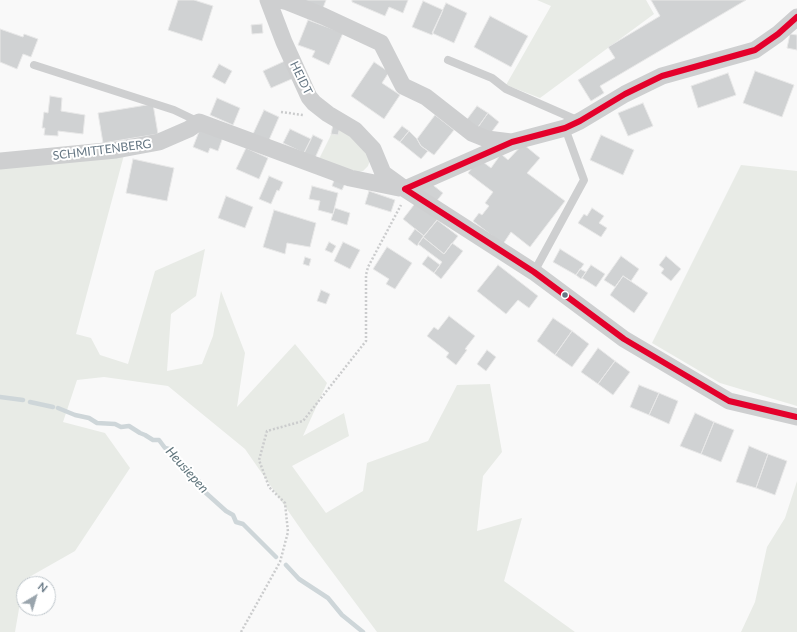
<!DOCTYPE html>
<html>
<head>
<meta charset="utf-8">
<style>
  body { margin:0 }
  #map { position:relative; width:797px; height:632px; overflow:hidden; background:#f9f9f9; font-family:Lato,sans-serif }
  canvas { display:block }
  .north { position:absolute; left:16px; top:576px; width:40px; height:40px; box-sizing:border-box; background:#fff; border:1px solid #c1c8cd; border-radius:50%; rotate:38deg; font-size:11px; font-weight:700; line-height:16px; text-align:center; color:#657683 }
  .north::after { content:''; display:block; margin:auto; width:14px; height:18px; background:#99a4ac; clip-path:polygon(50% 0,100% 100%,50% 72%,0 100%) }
</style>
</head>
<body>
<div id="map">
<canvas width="797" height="632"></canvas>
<div class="north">N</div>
</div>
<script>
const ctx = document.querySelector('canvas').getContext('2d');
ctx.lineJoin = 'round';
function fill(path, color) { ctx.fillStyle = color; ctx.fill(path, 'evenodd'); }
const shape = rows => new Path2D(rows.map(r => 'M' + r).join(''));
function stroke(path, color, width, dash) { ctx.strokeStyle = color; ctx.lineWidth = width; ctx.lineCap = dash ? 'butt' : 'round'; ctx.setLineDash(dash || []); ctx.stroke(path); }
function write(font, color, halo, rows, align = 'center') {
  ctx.font = font + ' Lato,sans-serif'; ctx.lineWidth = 4; ctx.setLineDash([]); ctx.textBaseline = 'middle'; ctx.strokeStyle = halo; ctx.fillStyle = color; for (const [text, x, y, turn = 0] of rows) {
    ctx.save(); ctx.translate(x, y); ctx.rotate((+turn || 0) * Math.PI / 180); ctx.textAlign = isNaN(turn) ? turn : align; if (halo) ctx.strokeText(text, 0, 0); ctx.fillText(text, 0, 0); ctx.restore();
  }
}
fill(shape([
  [537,0,646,0,654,14,540,98,506,85,551,6],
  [334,125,356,135,370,160,368,166,363,171,359,172,318,161,330,137],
  [124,155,76,334,91,338,100,355,128,364,155,271,205,249,196,296,171,314,167,371,202,364,213,336,221,291,245,353,237,407,295,344,327,383,303,436,344,413,349,436,292,466,326,513,363,491,367,463,428,441,457,385,490,384,502,452,483,476,477,531,522,518,504,581,575,632,377,632,307,538,245,449,168,386,104,377,77,380,63,422,105,433,130,468,75,551,24,580,15,632,0,632,0,162],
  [741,165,797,171,797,406,720,383,652,343],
  [797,481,797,632,741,632,755,602,767,547,785,518]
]), '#e8ebe6');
stroke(shape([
  [0,397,23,400],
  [30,402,53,407],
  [58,408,75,415,89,418,97,423,115,424,121,427,129,426,140,433,145,435,153,440,159,440,165,448,169,449,173,459,199,481,206,493,226,511,233,515,236,522,243,524,276,557],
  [286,565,299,579,328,598,342,615,363,632]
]), '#ced6d9', 4.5);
const building = shape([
  [178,0,194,0,213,6,202,41,168,30,178,0],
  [299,0,326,0,323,8,299,0],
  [352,0,408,0,403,13,389,7,385,16,352,2,352,0],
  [651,0,746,0,600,86,604,93,591,101,578,80,615,58,608,47,660,16,651,0],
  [423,1,443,10,432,35,412,27,423,1],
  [446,3,467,13,454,43,432,33,446,3],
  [490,16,528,36,511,67,474,47,490,16],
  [308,20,343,33,329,65,312,57,315,51,298,45,308,20],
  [262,24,263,33,252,34,251,25,262,24],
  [0,29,23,37,24,34,38,39,31,57,23,54,17,69,0,62,0,29],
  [790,34,797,35,797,50,787,48,790,34],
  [287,60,294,78,271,88,263,71,287,60],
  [374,62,389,72,382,83,400,95,384,119,351,96,374,62],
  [219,64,232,71,225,84,212,77,219,64],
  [755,71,794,85,782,117,743,103,755,71],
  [728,73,736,95,698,108,691,86,728,73],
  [50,96,62,98,61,111,85,115,83,134,58,131,58,136,44,135,45,128,42,128,44,112,48,113,50,96],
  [217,98,240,108,233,125,210,115,217,98],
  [643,103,653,126,628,136,618,113,643,103],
  [153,104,158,134,103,143,98,113,153,104],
  [477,106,488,113,476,130,465,122,477,106],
  [264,110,279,117,269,140,253,134,264,110],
  [488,113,499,122,487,138,476,130,488,113],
  [435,115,454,130,434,155,421,146,417,139,435,115],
  [333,125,340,127,338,135,331,134,333,125],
  [402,126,409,131,400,142,393,137,402,126],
  [200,129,223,137,218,151,210,148,208,153,193,147,200,129],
  [290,129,311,139,304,153,283,143,290,129],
  [409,131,417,139,421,146,428,151,421,159,400,142,409,131],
  [313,135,323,140,315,158,304,153,313,135],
  [601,135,634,150,623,175,590,160,601,135],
  [523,144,540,158,527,173,565,201,530,247,511,232,503,244,473,221,479,213,482,215,489,206,485,203,493,192,468,173,479,159,491,168,501,154,508,160,523,144],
  [246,148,268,158,259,179,236,169,246,148],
  [133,159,174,168,167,201,126,193,133,159],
  [336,175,347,179,342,190,332,186,336,175],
  [269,176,283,182,279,191,277,190,271,204,259,199,269,176],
  [429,182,443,193,435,203,421,192,429,182],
  [312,186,338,193,333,214,318,210,320,201,309,199,312,186],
  [369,191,395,200,391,212,365,204,369,191],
  [226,196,253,207,245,228,218,218,226,196],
  [417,201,439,218,424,236,403,219,417,201],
  [335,208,350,213,347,225,331,220,335,208],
  [592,208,604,216,599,223,607,228,601,237,578,223,584,214,587,216,592,208],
  [274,210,316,223,310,247,287,243,285,254,263,247,274,210],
  [437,220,458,236,444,254,423,237,437,220],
  [415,229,424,236,417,246,408,239,415,229],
  [423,237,444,254,452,243,463,251,441,279,434,273,442,262,418,244,423,237],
  [329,242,336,246,332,253,325,250,329,242],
  [343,242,360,250,350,269,334,261,343,242],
  [387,247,412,263,395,289,386,284,389,279,373,269,387,247],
  [560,249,584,264,576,275,553,262,560,249],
  [428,256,440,265,434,273,422,264,428,256],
  [621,256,639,269,631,281,623,276,615,287,604,280,621,256],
  [666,256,681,269,671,281,661,273,664,269,659,265,666,256],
  [305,257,311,259,309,266,303,264,305,257],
  [498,265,538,296,529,308,518,300,506,314,477,291,498,265],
  [591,265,605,274,596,287,582,278,591,265],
  [580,269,586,272,581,279,576,275,580,269],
  [623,276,648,293,634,313,610,295,623,276],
  [321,290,330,294,326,304,317,301,321,290],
  [449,316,475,336,465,349,467,350,456,365,446,357,449,353,427,336,434,327,438,330,449,316],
  [553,318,572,331,555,355,537,341,553,318],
  [572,331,589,344,572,367,555,355,572,331],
  [598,348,615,361,598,384,581,372,598,348],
  [487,350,496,357,486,371,477,364,487,350],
  [615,361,630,372,613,395,598,384,615,361],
  [639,385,659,393,649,415,630,407,639,385],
  [659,393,678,401,669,424,649,415,659,393],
  [695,413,714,422,701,454,680,446,695,413],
  [714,422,734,430,721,462,701,454,714,422],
  [749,446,768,454,756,488,736,482,749,446],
  [768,454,787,461,775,495,756,488,768,454]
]);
fill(building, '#d0d2d3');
stroke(building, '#e8e8e8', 1);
stroke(shape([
  [281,112,303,115],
  [241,632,280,562,288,532,285,503,269,487,259,460,267,431,303,421,366,341,366,275,368,267,401,205]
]), '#cbcccd', 2.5, [2, 2]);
stroke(shape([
  [448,60,492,78,506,89,579,121],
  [34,65,174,110,199,122],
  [534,272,584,180,565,128]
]), '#cecfd0', 8);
stroke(shape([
  [268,0,284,42,309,97,314,103,328,114,355,130,373,149,383,173,405,189,534,272,624,339,729,401,797,417],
  [280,0,288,2,323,16,381,43,403,86,426,97,472,133,487,139,511,142],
  [0,161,116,150,159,142,189,129,199,122,350,178,399,188],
  [405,189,512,142,565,128,580,121,625,94,662,76,755,50,778,34,797,17]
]), '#cecfd0', 17);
stroke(shape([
  [405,189,534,272,624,339,729,401,797,417],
  [405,189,512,142,565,128,580,121,625,94,662,76,755,50,778,34,797,17]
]), '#e4002b', 6);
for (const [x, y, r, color] of [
  [565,295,3.5,"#657683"]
]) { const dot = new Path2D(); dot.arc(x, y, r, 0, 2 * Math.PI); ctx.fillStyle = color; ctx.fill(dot); stroke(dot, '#fff', 1.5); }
write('12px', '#657683', '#fff', [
  ["HEIDT",301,78,64],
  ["SCHMITTENBERG",102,150,-7]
]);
write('italic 13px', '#60757c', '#fff', [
  ["Heusiepen",187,470,48]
]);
</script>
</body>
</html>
